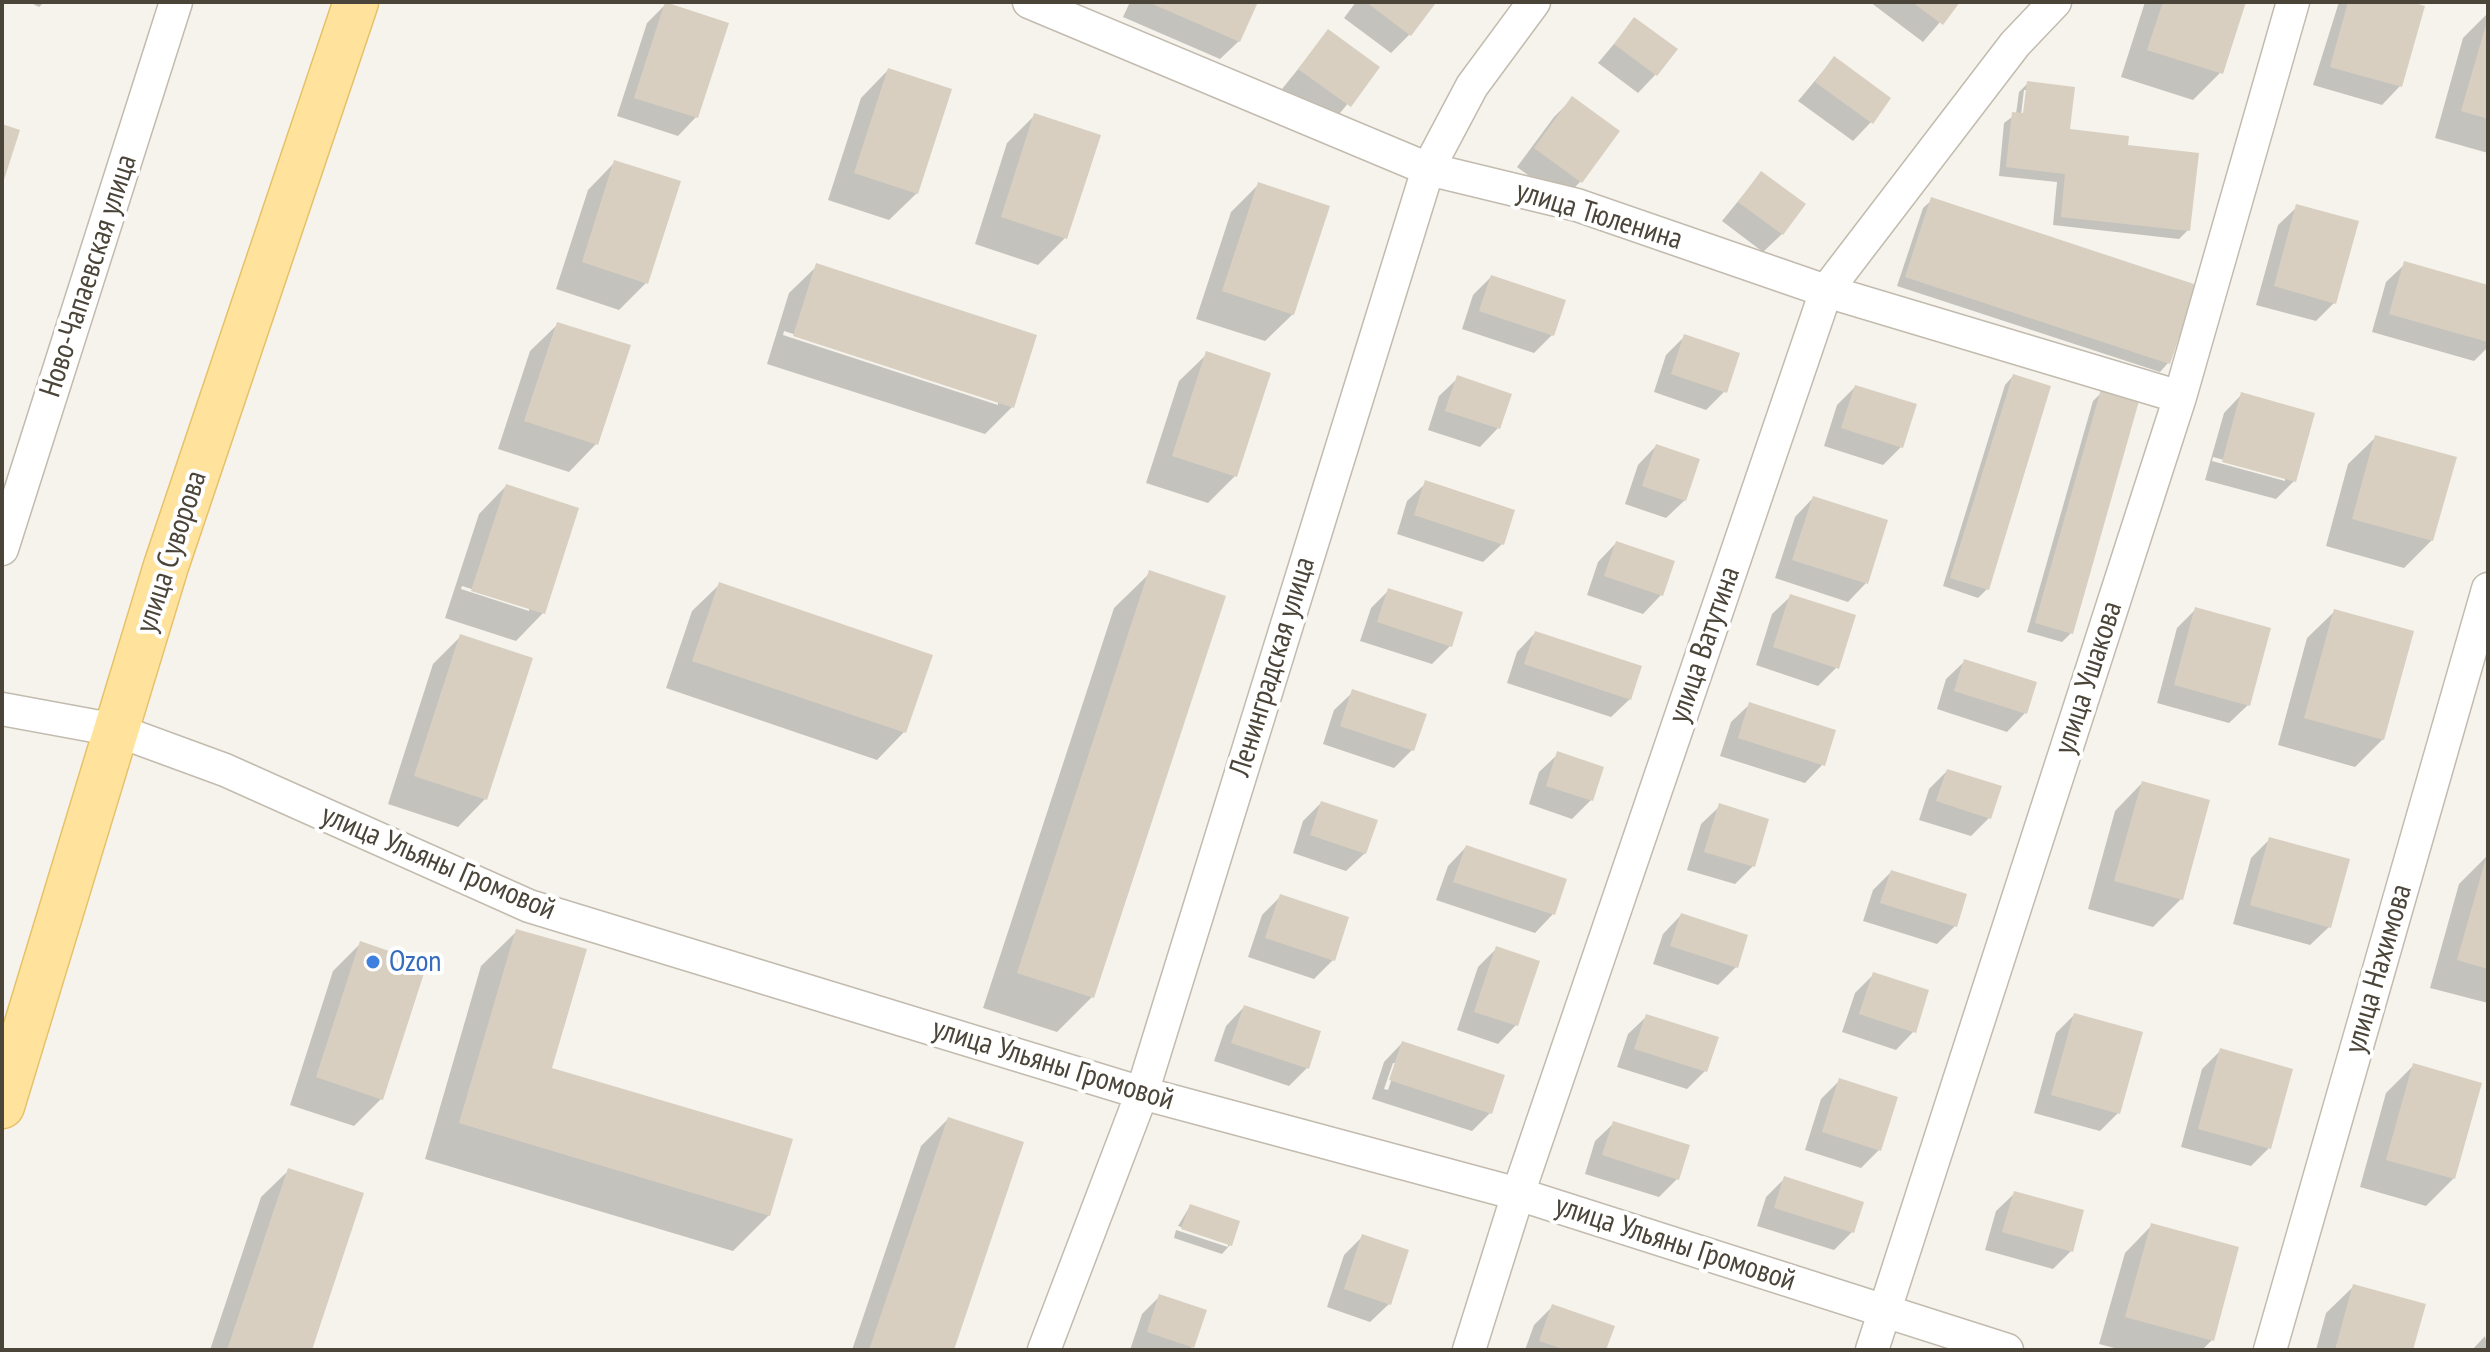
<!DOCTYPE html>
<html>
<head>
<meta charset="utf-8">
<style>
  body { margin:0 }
  #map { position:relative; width:2490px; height:1352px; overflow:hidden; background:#f6f3ec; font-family:"PT Sans Narrow",sans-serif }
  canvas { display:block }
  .frame { position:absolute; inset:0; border:4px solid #4b4439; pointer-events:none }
</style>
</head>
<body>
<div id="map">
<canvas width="2490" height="1352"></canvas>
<div class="frame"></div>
</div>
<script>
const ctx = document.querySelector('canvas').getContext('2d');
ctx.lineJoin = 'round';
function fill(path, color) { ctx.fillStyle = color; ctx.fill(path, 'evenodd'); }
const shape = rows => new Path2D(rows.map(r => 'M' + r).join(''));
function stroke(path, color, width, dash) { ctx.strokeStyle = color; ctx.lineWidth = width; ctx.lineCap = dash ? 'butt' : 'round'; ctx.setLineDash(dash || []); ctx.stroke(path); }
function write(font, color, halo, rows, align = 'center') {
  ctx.font = font + ' "PT Sans Narrow",sans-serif'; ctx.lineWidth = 8; ctx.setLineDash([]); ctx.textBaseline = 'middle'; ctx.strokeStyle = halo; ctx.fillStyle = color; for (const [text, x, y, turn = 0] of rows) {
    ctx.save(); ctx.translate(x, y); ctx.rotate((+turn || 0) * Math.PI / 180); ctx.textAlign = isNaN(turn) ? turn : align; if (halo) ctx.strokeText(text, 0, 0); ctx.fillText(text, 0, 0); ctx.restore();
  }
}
fill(shape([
  [29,2,44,2,39,7],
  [1130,2,1252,2,1239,41,1220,59,1123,17],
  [1356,2,1429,2,1410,34,1391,53,1344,18],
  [1870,2,1957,2,1923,42],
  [2145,2,2243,2,2221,72,2193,100,2121,77],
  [2339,2,2403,2,2400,86,2382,105,2313,85],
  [666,4,696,117,678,136,617,116,647,23],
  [2488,13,2488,153,2435,138,2463,38],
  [1634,20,1656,74,1638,93,1598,63],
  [1328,32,1377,68,1331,124,1282,89],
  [1834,58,1871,122,1853,141,1798,101],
  [888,70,917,193,889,220,828,200,861,98],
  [2028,83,2068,131,2126,147,2188,230,2179,239,2053,225,2057,182,1999,176,2004,123,2016,114,2019,92],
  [2024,90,2028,90,2024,123,2020,123],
  [1573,98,1580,182,1562,200,1517,167,1554,117],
  [1035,115,1065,238,1038,265,975,244,1007,143],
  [615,162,646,283,619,310,556,289,588,190],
  [1761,173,1782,234,1763,252,1722,221],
  [1258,185,1293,314,1265,341,1196,319,1231,212],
  [1932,200,2168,363,2160,372,1897,286,1923,208],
  [2297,207,2334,303,2316,321,2256,305,2278,225],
  [2405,264,2488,287,2488,347,2474,361,2372,332,2386,282],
  [817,266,1012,407,985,434,767,364,789,293],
  [784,331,998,400,998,405,783,335],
  [1491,277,1552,335,1534,353,1462,329,1473,295],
  [558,324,596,444,569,472,498,449,530,351],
  [1685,336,1725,391,1706,410,1654,392,1666,355],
  [1207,354,1235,476,1208,503,1146,483,1179,381],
  [2013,376,1987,589,1978,598,1943,586,2005,385],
  [1458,378,1498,428,1480,447,1428,430,1439,396],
  [1855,387,1901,447,1883,465,1824,446,1837,405],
  [2102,392,2071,633,2062,642,2027,632,2093,401],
  [2242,394,2294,481,2276,499,2205,480,2224,413],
  [2213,457,2285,477,2285,481,2212,461],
  [2376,437,2432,540,2404,568,2326,546,2348,464],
  [1656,446,1685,500,1666,518,1625,504,1638,465],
  [1426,483,1502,544,1483,562,1397,534,1407,501],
  [506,486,543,613,516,641,445,618,479,514],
  [462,586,529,607,529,611,461,589],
  [1813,498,1866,583,1848,602,1775,578,1795,517],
  [1616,543,1661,595,1643,614,1587,595,1598,562],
  [1150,573,1092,997,1057,1032,983,1008,1114,608],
  [720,584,904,732,877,760,666,688,692,611],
  [1389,590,1450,646,1432,664,1360,641,1371,608],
  [1791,596,1837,667,1818,686,1756,665,1772,614],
  [2196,609,2248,705,2229,723,2157,703,2177,628],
  [2335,611,2383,739,2355,767,2278,745,2307,638],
  [1535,633,1630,699,1611,717,1507,683,1517,652],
  [460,637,485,799,458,827,388,804,433,664],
  [1965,661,2025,713,2007,732,1937,709,1946,679],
  [1353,692,1412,750,1394,768,1323,744,1334,710],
  [1750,704,1823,764,1805,783,1720,756,1731,722],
  [1558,754,1601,769,1591,800,1572,819,1529,804,1539,772],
  [1947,771,1989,818,1971,836,1919,820,1929,789],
  [2142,783,2181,899,2153,927,2088,909,2115,811],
  [1321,803,1365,853,1346,871,1293,853,1303,821],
  [1720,806,1753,866,1735,884,1687,870,1701,824],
  [2270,839,2329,927,2310,945,2233,924,2251,858],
  [1466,847,1553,914,1535,933,1436,900,1448,866],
  [2487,856,2488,857,2488,1003,2430,988,2459,884],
  [1891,872,1955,926,1937,944,1863,921,1873,890],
  [1280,897,1333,960,1314,979,1248,957,1262,915],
  [1681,915,1736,967,1718,985,1653,964,1663,934],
  [517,931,549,1069,769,1215,733,1251,425,1159,481,966],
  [360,944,381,1099,354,1126,290,1105,333,971],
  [1496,949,1516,1025,1498,1044,1457,1030,1478,967],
  [1874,974,1914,1031,1896,1050,1842,1032,1855,993],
  [1244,1007,1307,1068,1289,1086,1214,1061,1226,1026],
  [2074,1015,2118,1113,2100,1131,2034,1113,2056,1033],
  [1647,1016,1705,1071,1687,1089,1617,1067,1628,1034],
  [1402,1043,1490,1113,1472,1131,1372,1099,1384,1062],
  [1393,1063,1397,1063,1388,1090,1384,1089],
  [2221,1050,2269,1148,2251,1166,2181,1147,2202,1069],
  [2413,1066,2454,1178,2426,1206,2360,1187,2386,1093],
  [1840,1080,1879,1150,1861,1168,1805,1150,1821,1099],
  [948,1119,952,1350,852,1350,921,1146],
  [1614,1123,1677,1179,1659,1197,1585,1174,1595,1141],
  [289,1170,310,1350,210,1350,261,1197],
  [1785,1178,1852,1232,1834,1250,1757,1226,1766,1197],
  [2015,1193,2071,1251,2053,1269,1985,1250,1996,1211],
  [1190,1206,1238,1222,1230,1245,1222,1254,1174,1238,1176,1230,1228,1247,1228,1242,1178,1226],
  [2152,1225,2212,1340,2202,1350,2122,1350,2099,1344,2125,1253],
  [1363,1236,1389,1304,1370,1322,1327,1307,1344,1255],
  [2354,1286,2411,1350,2316,1350,2326,1313],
  [1160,1296,1192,1347,1189,1350,1130,1350,1142,1314],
  [1552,1307,1604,1350,1525,1350,1534,1325],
  [2485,1336,2488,1350,2472,1350]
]), '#0003');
fill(shape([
  [665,2,729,23,698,118,634,98],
  [1148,2,1258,2,1240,42],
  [1366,2,1432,2,1435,4,1411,36],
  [1912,2,1960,2,1943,25],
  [2163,2,2246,2,2223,74,2147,50],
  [2348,2,2411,2,2425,6,2402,87,2330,67],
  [1634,17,1678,49,1657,76,1614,44],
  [2488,18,2488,119,2461,111],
  [1328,29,1380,67,1351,107,1298,69],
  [1834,56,1891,98,1873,124,1815,82],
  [888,68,952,89,918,194,854,173],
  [2027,81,2075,87,2070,129,2129,136,2128,145,2199,153,2190,231,2061,217,2065,174,2006,167,2012,112,2023,113],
  [1572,96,1620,131,1582,183,1534,148],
  [1034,113,1101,135,1067,239,1001,217],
  [2,124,20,130,3,183,2,183],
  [614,160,681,181,648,284,582,262],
  [1761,171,1806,204,1783,235,1738,202],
  [1258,182,1330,206,1294,315,1222,291],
  [1931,197,2197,285,2170,364,1905,277],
  [2296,204,2359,221,2336,304,2274,286],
  [2404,261,2488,285,2488,342,2389,314],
  [816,263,1037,335,1014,408,793,336],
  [1491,275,1566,300,1554,336,1479,311],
  [557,322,631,345,598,445,524,421],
  [1684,334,1740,353,1727,393,1671,374],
  [1206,351,1271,373,1237,477,1172,456],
  [2013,374,2051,386,1989,590,1950,578],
  [1457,375,1512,394,1500,429,1445,411],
  [1855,385,1917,404,1903,448,1841,428],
  [2101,389,2139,401,2073,634,2035,623],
  [2241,392,2315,413,2296,482,2222,462],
  [2375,435,2457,457,2433,541,2352,519],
  [1656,444,1700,459,1686,501,1642,486],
  [1425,480,1515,510,1504,545,1414,515],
  [506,484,579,508,545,614,471,591],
  [1813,496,1888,520,1868,584,1792,560],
  [1616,541,1675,561,1663,596,1604,576],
  [1149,570,1226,596,1094,998,1017,973],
  [719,582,933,655,906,733,692,661],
  [1388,588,1463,612,1452,647,1377,622],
  [1790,594,1856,615,1839,669,1773,647],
  [2195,607,2271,628,2250,706,2174,685],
  [2334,609,2414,631,2384,740,2304,718],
  [1535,631,1642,666,1631,700,1524,664],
  [460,634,533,658,487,800,414,776],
  [1964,659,2037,682,2027,714,1954,691],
  [1352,689,1427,714,1414,751,1340,726],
  [1749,702,1836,730,1825,766,1738,738],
  [1557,751,1604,767,1593,801,1546,786],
  [1947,769,2002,786,1991,819,1936,801],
  [2142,781,2210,800,2183,900,2114,881],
  [1321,801,1378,820,1366,854,1310,835],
  [1719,803,1769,819,1755,867,1704,852],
  [2269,837,2350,859,2331,928,2250,905],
  [1466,845,1567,879,1555,915,1453,882],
  [2488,851,2488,969,2457,960],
  [1891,870,1967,894,1957,927,1880,903],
  [1280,894,1349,917,1335,961,1265,938],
  [1681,913,1748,935,1738,968,1670,946],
  [516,929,587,949,552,1068,793,1139,770,1216,459,1123],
  [360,941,427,964,383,1100,316,1077],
  [1496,946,1540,961,1518,1026,1474,1012],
  [1873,972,1929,990,1916,1033,1859,1014],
  [1244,1005,1321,1031,1309,1069,1231,1043],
  [2074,1013,2143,1032,2120,1114,2051,1095],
  [1646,1014,1719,1037,1707,1072,1634,1049],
  [1402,1041,1505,1075,1492,1114,1389,1080],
  [2220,1048,2293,1069,2271,1149,2198,1129],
  [2413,1063,2482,1083,2455,1179,2386,1160],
  [1839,1078,1898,1097,1881,1151,1822,1132],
  [948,1117,1024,1142,954,1350,869,1350],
  [1613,1121,1690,1145,1679,1180,1602,1155],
  [288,1168,364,1193,312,1350,227,1350],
  [1784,1176,1864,1202,1854,1233,1774,1208],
  [2014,1191,2084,1210,2073,1252,2002,1232],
  [1190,1204,1240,1221,1232,1246,1181,1229],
  [2151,1223,2239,1247,2214,1341,2125,1317],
  [1362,1234,1409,1250,1391,1305,1344,1289],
  [2353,1284,2426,1304,2413,1350,2335,1350],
  [1159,1294,1207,1310,1194,1348,1147,1332],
  [1552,1304,1615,1326,1606,1350,1566,1350,1539,1341]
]), '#d8cfc1');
const street = shape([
  [1029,2,1428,169,1577,205,1826,291,2180,397],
  [2,549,176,2],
  [2,709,116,730,225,770,529,906,1142,1093,1518,1194,2007,1350],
  [1044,1350,1142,1093,1428,169,1472,86,1534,2],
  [1469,1350,1518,1194,1826,291,2015,44,2055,2],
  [1872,1350,2180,397,2293,2],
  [2270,1350,2488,589]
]);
const primary = shape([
  [2,1106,166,566,356,2]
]);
stroke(street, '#c2bbae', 35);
stroke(primary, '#e6c16a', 47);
stroke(street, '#fff', 32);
stroke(primary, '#ffe39c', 44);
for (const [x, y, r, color] of [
  [373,962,8,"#3f7fe0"]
]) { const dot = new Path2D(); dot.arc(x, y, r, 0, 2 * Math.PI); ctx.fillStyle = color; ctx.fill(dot); stroke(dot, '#fff', 3); }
write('30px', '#4b4439', '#fff', [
  ["улица Тюленина",1599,216,17],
  ["Ново-Чапаевская улица",89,276,-72],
  ["улица Суворова",172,552,-72],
  ["улица Ватутина",1705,645,-71],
  ["Ленинградская улица",1273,667,-73],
  ["улица Ушакова",2089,678,-72],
  ["улица Ульяны Громовой",438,863,23],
  ["улица Нахимова",2379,969,-74],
  ["улица Ульяны Громовой",1053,1065,17],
  ["улица Ульяны Громовой",1675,1244,18]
]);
write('30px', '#366cbe', '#fff', [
  ["Ozon",389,962]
], 'left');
</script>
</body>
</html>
